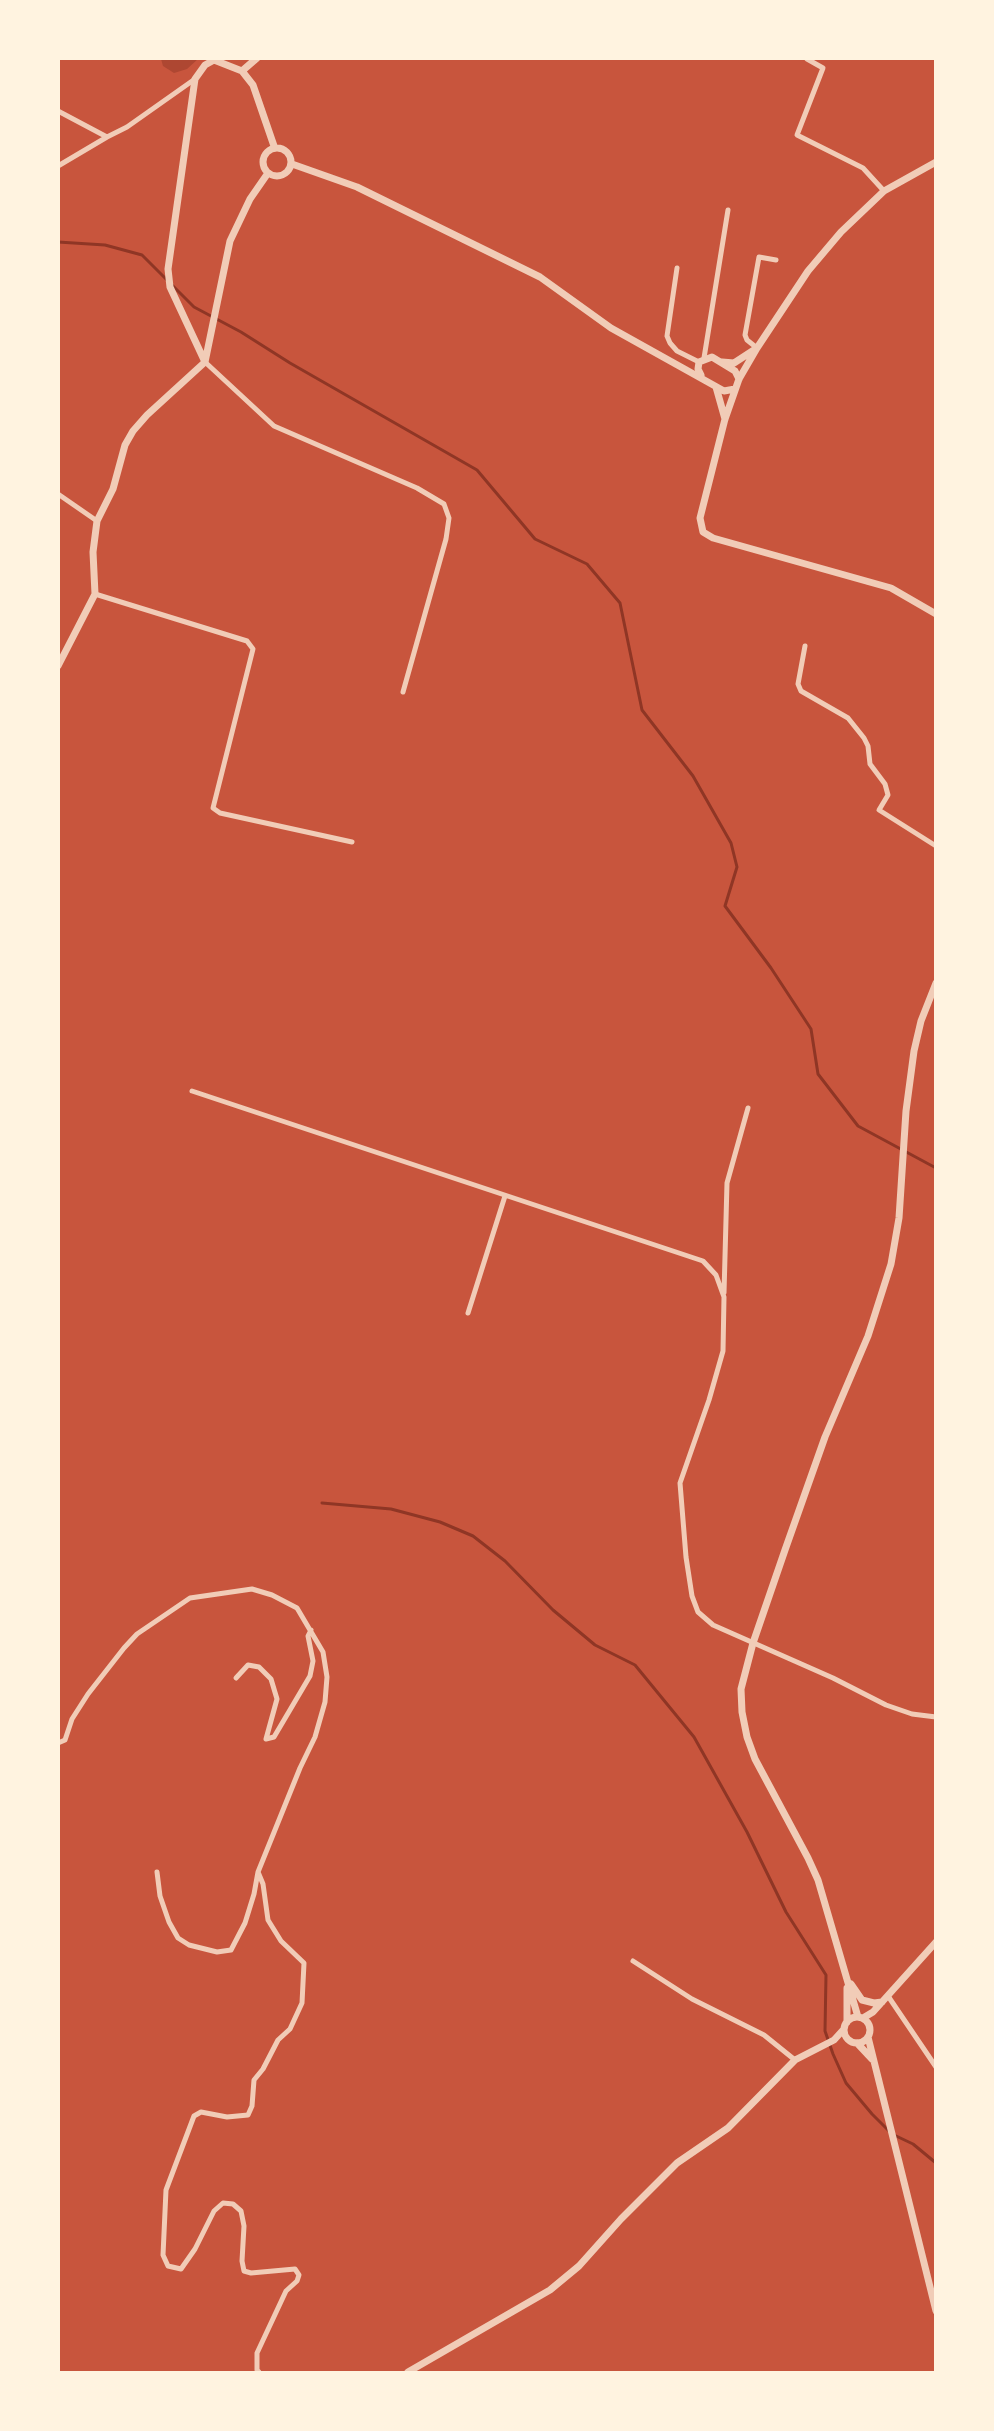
<!DOCTYPE html>
<html>
<head>
<meta charset="utf-8">
<style>
  body { margin:0 }
  #map { position:relative; width:994px; height:2431px; overflow:hidden; background:#c8553d; font-family:Raleway,sans-serif }
  canvas { display:block }
  .frame { position:absolute; inset:0; border:60px solid #fff3e0; pointer-events:none }
</style>
</head>
<body>
<div id="map">
<canvas width="994" height="2431"></canvas>
<div class="frame"></div>
</div>
<script>
const ctx = document.querySelector('canvas').getContext('2d');
ctx.lineJoin = 'round';
function fill(path, color) { ctx.fillStyle = color; ctx.fill(path, 'evenodd'); }
const shape = rows => new Path2D(rows.map(r => 'M' + r).join(''));
function stroke(path, color, width, dash) { ctx.strokeStyle = color; ctx.lineWidth = width; ctx.lineCap = dash ? 'butt' : 'round'; ctx.setLineDash(dash || []); ctx.stroke(path); }
fill(shape([
  [161,59,161,58,198,59,187,69,174,73,163,66]
]), '#ae4732');
stroke(shape([
  [58,242,105,245,142,255,168,281],
  [172,285,194,307,241,332,290,363,477,470,535,539,587,564,620,603,642,710,693,776,731,843,737,867,725,906,771,968,811,1029,818,1074,858,1126,936,1168],
  [322,1503,391,1509,440,1522,473,1536,505,1561,553,1610,595,1645,635,1665,694,1737,747,1832,786,1912,826,1975,825,2031,833,2054,846,2083,872,2114,889,2131],
  [894,2135,913,2144,936,2163]
]), '#8f3625', 3);
stroke(shape([
  [807,59,823,68,797,135,863,168,884,191],
  [58,111,107,137,127,127,195,79],
  [58,166,107,137],
  [677,268,667,336,670,343,677,351,699,362],
  [757,348,747,340,745,335,759,257,776,260],
  [704,358,728,210],
  [205,362,274,426,417,488,444,504,449,518,446,539,403,692],
  [58,494,97,521],
  [95,594,247,641,253,649,213,808,220,813,352,842],
  [805,646,798,684,801,691,848,718,864,738,868,746,870,764,885,784,888,795,879,810,936,846],
  [192,1091,703,1261,716,1275,724,1297,723,1351,709,1400,680,1483,686,1557,692,1596,698,1612,713,1625,833,1678,886,1705,912,1714,936,1717],
  [724,1293,727,1183,748,1108],
  [468,1313,505,1196],
  [236,1678,248,1665,259,1667,271,1679,277,1699,266,1739,274,1737,310,1676,313,1661,308,1636,311,1630],
  [58,1743,65,1740,72,1719,88,1694,124,1648,137,1634,190,1598,252,1589,272,1595,297,1608,323,1652,327,1677,325,1702,315,1737,300,1768,258,1872],
  [157,1872,160,1896,169,1922,178,1938,189,1945,217,1952,231,1950,245,1923,254,1894,258,1872,263,1884,268,1920,281,1941,304,1963,302,2003,290,2029,278,2040,263,2069,254,2080,252,2106,248,2115,227,2117,201,2112,194,2116,166,2190,163,2255,168,2266,181,2269,195,2249,214,2211,223,2203,233,2204,241,2211,244,2226,242,2261,244,2271,251,2273,295,2269,299,2275,297,2281,286,2291,257,2353,257,2370,259,2372],
  [633,1961,692,1999,764,2035,795,2060],
  [888,1996,936,2067]
]), '#f1ccb7', 5);
stroke(shape([
  [242,71,257,58],
  '263 162a14 14 0 1 1 28 0a14 14 0 1 1-28 0Z',
  [292,164,357,187,540,277,611,328,724,391,735,389],
  [757,348,739,379,725,419,700,518,703,532,713,538,891,588,936,614],
  [205,362,230,241,250,199,268,173],
  [722,362,734,363,757,348,808,271,841,232,884,191,936,162],
  [701,375,698,369,699,362,712,357,735,371,739,379],
  [716,387,725,419],
  [58,666,95,594,93,552,97,521,113,489,125,445,133,431,147,415,205,362,170,287,168,269,195,79,205,65,214,60,242,71,253,85,274,146],
  [851,1984,862,2000,874,2003,882,2002],
  '844 2030a13 13 0 1 1 26 0a13 13 0 1 1-26 0Z',
  [858,2017,818,1880,808,1858,755,1759,747,1737,742,1712,741,1689,753,1643,785,1550,825,1437,868,1336,891,1264,899,1218,906,1111,914,1051,921,1021,936,983],
  [863,2018,873,2012,936,1942],
  [847,2022,847,1988],
  [868,2037,936,2311],
  [857,2043,872,2059],
  [408,2372,550,2290,579,2266,621,2219,677,2163,728,2128,795,2060,834,2040,844,2029]
]), '#f1ccb7', 7);
</script>
</body>
</html>
